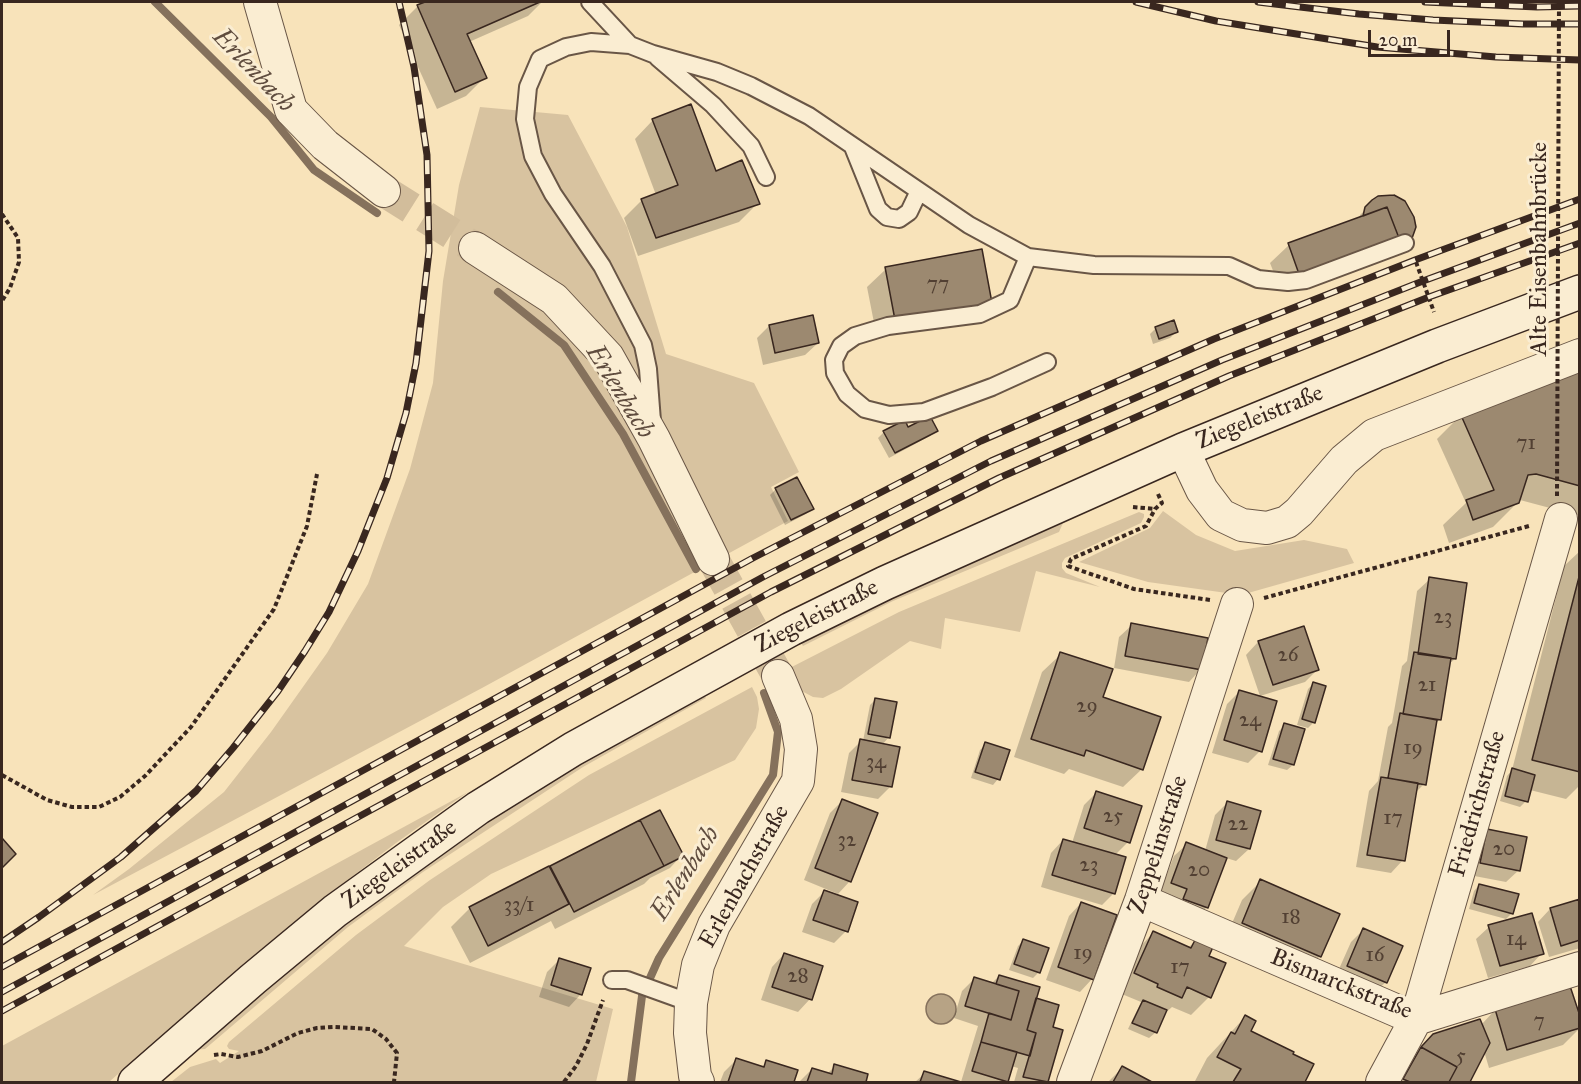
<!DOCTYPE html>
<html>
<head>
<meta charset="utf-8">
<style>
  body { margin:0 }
  #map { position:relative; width:1581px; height:1084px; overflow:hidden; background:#f8e3ba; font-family:"IM FELL Great Primer",serif }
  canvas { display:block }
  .frame { position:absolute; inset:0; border:3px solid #39271f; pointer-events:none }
  .scale { position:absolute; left:1368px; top:30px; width:82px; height:27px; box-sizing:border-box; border:3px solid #39271f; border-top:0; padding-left:8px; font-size:18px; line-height:21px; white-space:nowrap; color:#39271f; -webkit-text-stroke:4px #faedd2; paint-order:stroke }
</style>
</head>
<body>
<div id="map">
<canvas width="1581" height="1084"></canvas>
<div class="frame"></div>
<div class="scale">20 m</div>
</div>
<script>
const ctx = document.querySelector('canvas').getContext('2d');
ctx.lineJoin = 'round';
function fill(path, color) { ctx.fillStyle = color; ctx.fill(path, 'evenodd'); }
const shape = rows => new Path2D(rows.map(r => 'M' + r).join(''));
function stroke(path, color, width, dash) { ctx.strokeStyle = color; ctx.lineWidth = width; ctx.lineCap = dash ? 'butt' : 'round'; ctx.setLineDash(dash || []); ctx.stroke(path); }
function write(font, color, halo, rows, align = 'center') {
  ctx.font = font + ' "IM FELL Great Primer",serif'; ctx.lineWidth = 6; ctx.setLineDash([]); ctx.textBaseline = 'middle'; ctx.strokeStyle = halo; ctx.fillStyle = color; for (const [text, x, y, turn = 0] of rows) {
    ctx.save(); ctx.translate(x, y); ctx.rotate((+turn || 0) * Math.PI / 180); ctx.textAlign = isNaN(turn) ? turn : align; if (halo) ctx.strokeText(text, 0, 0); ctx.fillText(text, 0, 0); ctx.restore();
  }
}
fill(shape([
  [480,107,568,115,627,227,666,354,754,383,799,472,771,487,788,521,482,688,93,895,129,869,224,792,271,732,327,653,368,584,410,469,433,383,443,281,459,185],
  [1163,511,1196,535,1235,551,1304,540,1347,549,1354,563,1241,595,1148,582,1079,562,1150,528],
  [1139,512,1144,514,1144,517,1141,523,1065,558,1062,563,1062,568,1066,573,1100,587,1036,571,1020,632,945,618,941,649,910,641,841,689,823,698,813,697,796,688,782,672,899,612],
  [1063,523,1059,532,893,601,803,646,800,641,891,596],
  [752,687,757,697,759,709,756,728,735,760,491,874,443,907,404,946,613,1009,596,1082,171,1082,190,1067,216,1059,220,1063,239,1051,229,1049,227,1046,229,1042,356,935,430,880,589,775],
  [702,693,706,698,583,767,423,872,348,927,205,1049,193,1050,345,923,484,822,580,762],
  [468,792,396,843,324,898,243,964,109,1082,2,1082,2,1046]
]), '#d8c3a0');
const water = shape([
  '926 1009a15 15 0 1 1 30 0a15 15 0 1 1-30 0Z'
]);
fill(water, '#b7a385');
stroke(water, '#85715c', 1.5);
fill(shape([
  [429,2,542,2,528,16,469,42,485,77,466,96,437,109,399,25,418,6],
  [653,120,715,172,758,203,739,222,638,256,624,218,642,200,656,195,635,139],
  [1366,209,1403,250,1396,255,1381,258,1378,256,1281,291,1270,263,1289,245,1359,219,1360,215],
  [886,269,990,302,972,321,877,338,867,287],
  [769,326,818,343,805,355,763,365,757,338],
  [1156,328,1176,332,1170,338,1153,344,1150,334],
  [1580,369,1580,516,1520,500,1493,527,1449,543,1443,525,1466,503,1437,439,1461,415],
  [936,431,930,436,889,458,878,438,884,432],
  [776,489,812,508,806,514,785,525,770,495],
  [1580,551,1580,785,1566,799,1530,790,1526,801,1520,807,1500,801,1507,776,1512,770,1564,566],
  [1430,579,1455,659,1449,664,1439,720,1435,724,1424,784,1415,793,1403,860,1391,873,1356,867,1369,791,1378,781,1388,727,1392,723,1402,666,1407,661,1417,591],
  [1132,625,1201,669,1189,682,1114,668,1119,637],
  [1258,642,1317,670,1305,682,1260,696,1246,655],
  [1061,654,1101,698,1142,769,1123,787,1069,769,1064,774,1014,757,1042,672],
  [1313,684,1324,687,1313,723,1308,728,1297,725,1308,689],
  [1239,692,1260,751,1248,763,1212,753,1227,704],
  [876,699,889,737,882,745,890,787,878,799,841,792,849,753,861,741,863,741,870,705],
  [1285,725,1293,765,1287,770,1268,765,1279,731],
  [986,744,998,779,993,785,971,778,980,750],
  [1096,793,1128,842,1115,855,1114,893,1102,905,1041,887,1051,853,1063,840,1072,843,1084,805],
  [842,801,850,881,838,894,804,880,830,813],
  [1227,803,1249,849,1236,861,1226,858,1207,907,1194,920,1159,895,1174,856,1187,844,1205,851,1215,815],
  [660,812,682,855,670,868,650,878,644,884,555,929,551,921,470,963,451,927,470,908],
  [1488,831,1519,870,1506,882,1469,875,1476,843],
  [1261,881,1320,956,1301,974,1224,942,1242,900],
  [1479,885,1512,913,1506,919,1469,909,1474,891],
  [824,892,846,931,834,943,802,932,812,904],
  [1580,900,1580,948,1549,957,1538,922,1550,909],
  [1081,903,1092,979,1080,992,1046,980,1069,916],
  [1489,927,1542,953,1530,966,1488,978,1476,939],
  [1363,930,1386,982,1373,994,1335,978,1351,942],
  [1153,933,1188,948,1195,941,1207,956,1209,997,1191,1015,1172,1007,1162,1016,1155,1033,1149,1038,1128,1029,1141,1002,1117,992,1135,952],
  [1024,940,1039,972,1033,978,1009,970,1018,946],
  [784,954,810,999,798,1012,761,1000,772,967],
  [559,960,581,994,569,1007,539,997,547,972],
  [999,976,1035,999,1051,1028,1061,1031,1046,1082,1014,1082,1018,1068,1011,1066,1006,1082,961,1082,978,1026,954,1018,962,991,974,979,991,984],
  [1495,1010,1580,1028,1563,1045,1489,1068,1484,1051,1468,1082,1397,1082,1409,1061,1421,1048,1481,1025],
  [1245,1017,1249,1031,1312,1065,1303,1082,1195,1081,1207,1058],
  [736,1060,761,1068,767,1062,796,1071,793,1082,720,1082,724,1072],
  [835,1066,866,1075,865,1082,799,1082,812,1069,827,1074],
  [1122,1068,1149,1082,1108,1082],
  [925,1073,956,1082,915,1082]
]), '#0003');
stroke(shape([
  [155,2,271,117,314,170,377,213],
  [498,292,564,345,623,434,696,569],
  [631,1082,642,996,659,958,773,775,778,732,764,693]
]), '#85715c', 8);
const building = shape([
  [425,2,540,2,467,34,487,78,455,92,417,5,425,2],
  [691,104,716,171,742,160,760,204,656,238,641,199,678,185,652,119,691,104],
  [1394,195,1405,201,1414,217,1416,227,1410,244,1399,238,1387,207,1363,216,1365,207,1372,200,1378,196,1394,195],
  [1387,207,1399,238,1299,274,1288,243,1387,207],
  [982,249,992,303,895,320,885,267,982,249],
  [813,315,819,343,775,353,769,325,813,315],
  [1174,320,1178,332,1159,339,1155,327,1174,320],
  [1580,368,1580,486,1536,474,1528,475,1519,503,1473,520,1466,500,1494,490,1460,413,1580,368],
  [930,416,938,431,895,453,883,431,905,420,908,427,930,416],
  [797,477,814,509,791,520,775,488,797,477],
  [1580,573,1580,772,1532,760,1580,573],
  [1429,577,1467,583,1456,659,1418,654,1429,577],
  [1131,623,1208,638,1202,670,1125,656,1131,623],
  [1304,626,1319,670,1273,685,1258,641,1304,626],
  [1060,652,1113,669,1103,697,1161,717,1143,770,1086,750,1084,756,1031,739,1060,652],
  [1414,652,1451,658,1441,720,1403,714,1414,652],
  [1313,682,1326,686,1315,723,1302,719,1313,682],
  [1239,690,1277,701,1262,752,1224,740,1239,690],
  [875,698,897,702,890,738,868,734,875,698],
  [1400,713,1437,720,1426,785,1388,778,1400,713],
  [1284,723,1305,729,1294,765,1273,759,1284,723],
  [860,739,900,747,892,787,852,780,860,739],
  [985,742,1010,750,1000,780,975,772,985,742],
  [1512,768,1535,775,1528,802,1505,796,1512,768],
  [1381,777,1418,783,1405,861,1367,855,1381,777],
  [1096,791,1142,806,1130,843,1084,828,1096,791],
  [842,799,878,813,851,882,815,868,842,799],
  [1227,801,1261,811,1250,849,1216,840,1227,801],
  [660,810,684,856,664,866,640,820,660,810],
  [640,820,664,866,574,912,550,866,640,820],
  [1487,829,1527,837,1520,871,1480,863,1487,829],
  [2,838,16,854,2,868,2,838],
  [1063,839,1126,857,1115,894,1052,875,1063,839],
  [1186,842,1227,858,1208,908,1183,899,1187,889,1171,883,1186,842],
  [549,866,569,904,488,946,469,907,549,866],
  [1260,879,1340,914,1321,957,1242,923,1260,879],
  [1479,884,1519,894,1513,914,1474,903,1479,884],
  [824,890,858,902,848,932,813,920,824,890],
  [1580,899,1580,940,1561,946,1550,908,1580,899],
  [1081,902,1117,915,1094,980,1058,967,1081,902],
  [1532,913,1544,954,1500,966,1488,925,1532,913],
  [1363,928,1403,946,1387,983,1347,966,1363,928],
  [1153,931,1191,948,1195,940,1213,947,1209,956,1226,963,1211,998,1187,987,1182,998,1157,987,1158,984,1134,973,1153,931],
  [1023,939,1049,948,1040,973,1014,964,1023,939],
  [784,953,823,966,812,1000,772,987,784,953],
  [559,958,591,968,582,995,551,985,559,958],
  [999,975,1040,987,1027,1030,1036,1033,1030,1056,981,1042,989,1013,1011,1020,1019,991,996,984,999,975],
  [974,977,1019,991,1011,1020,965,1006,974,977],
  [1570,986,1580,1016,1580,1028,1507,1050,1495,1009,1570,986],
  [1036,998,1059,1005,1053,1027,1063,1030,1048,1082,1023,1077,1036,1033,1027,1030,1036,998],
  [1143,1000,1167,1010,1157,1033,1132,1023,1143,1000],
  [1245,1015,1256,1021,1251,1031,1294,1052,1293,1054,1314,1064,1305,1082,1233,1082,1241,1069,1217,1057,1231,1032,1235,1034,1245,1015],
  [1480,1019,1490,1043,1470,1082,1449,1082,1457,1067,1421,1047,1433,1034,1480,1019],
  [981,1042,1017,1052,1008,1082,972,1071,981,1042],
  [1421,1047,1457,1067,1449,1082,1410,1082,1403,1079,1421,1047],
  [736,1058,764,1067,766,1060,798,1070,794,1082,728,1082,736,1058],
  [834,1064,868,1074,866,1082,807,1082,812,1068,832,1074,834,1064],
  [1122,1066,1152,1082,1113,1082,1122,1066],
  [924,1071,961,1082,920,1082,924,1071]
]);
fill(building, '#9c8970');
stroke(building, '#39271f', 1.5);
stroke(shape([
  [384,191,475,248],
  [713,559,778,676]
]), '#d2bd9b', 32, [32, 16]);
const lane = shape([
  [590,2,630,45],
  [658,58,713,105,751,146,766,177],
  [853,147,878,209,887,217,899,219,909,212,919,191],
  [1028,257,1010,300,980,314,888,326,855,336,841,346,834,360,835,373,847,394,865,409,889,415,924,412,992,387,1047,362],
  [652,421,648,369,643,345,602,266,553,194,533,156,525,119,528,87,540,59,566,47,591,42,630,45,653,54,717,72,751,86,809,116,969,225,1028,257,1094,265,1229,266,1258,279,1288,282,1306,280,1405,243],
  [612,980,627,980,691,1003]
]);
const street = shape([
  [260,2,291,110,325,145,384,191],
  [475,248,554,299,608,357,654,439,713,559],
  [1183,450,1202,490,1221,515,1242,525,1267,528,1287,522,1299,512,1344,460,1374,435,1580,355],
  [1141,900,1416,1019,1580,968],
  [698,1082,695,1076,690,1033,691,1003,698,965,714,925,798,781,801,749,796,719,778,676],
  [1073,1082,1141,900,1237,604],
  [1382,1082,1416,1019,1561,519]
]);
const secondary = shape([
  [135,1082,253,979,335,911,478,808,573,749,791,629,885,583,1183,450,1437,346,1580,292]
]);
stroke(lane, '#695646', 20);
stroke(street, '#695646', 34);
stroke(secondary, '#39271f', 36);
stroke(shape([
  [2,214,18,238,19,262,10,288,2,301],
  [1416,262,1434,312],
  [1158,494,1162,503,1155,509,1146,526,1071,559,1068,566,1134,589,1210,600],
  [1133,507,1155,509],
  [1264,598,1529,526],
  [2,775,47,800,72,807,99,807,120,797,145,776,191,727,274,609,307,526,317,474],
  [214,1055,221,1054,238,1057,262,1051,298,1033,317,1028,334,1027,372,1029,386,1039,397,1053,394,1082],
  [564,1082,576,1066,587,1044,603,1000]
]), '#39271f', 4, [4.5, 3]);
stroke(lane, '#faedd2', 16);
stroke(street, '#faedd2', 32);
stroke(secondary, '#faedd2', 33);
const rail = shape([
  [1136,2,1216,21,1377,47,1496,57,1580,60],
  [1258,2,1359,14,1433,20,1523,24,1580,24],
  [1425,2,1537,7,1580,6],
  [2,942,39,917,121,857,196,791,233,748,278,691,305,651,329,612,358,551,387,478,406,413,416,363,429,251,427,155,414,67,399,2],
  [2,967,753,558,981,441,1214,339,1415,260,1580,199],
  [2,992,763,577,991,461,1222,360,1423,281,1580,223],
  [2,1011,771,592,999,478,1229,376,1429,297,1580,243]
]);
stroke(rail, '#39271f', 7);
stroke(rail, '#faedd2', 4.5, [14]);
stroke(shape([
  [1557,496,1559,2]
]), '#39271f', 4, [4.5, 3]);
write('21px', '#524033', null, [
  ["77",938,285],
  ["71",1526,444],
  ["23",1443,618],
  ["26",1288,656],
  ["21",1427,686],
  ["29",1087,707],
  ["24",1250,721],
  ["19",1413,749],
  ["34",876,763],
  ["25",1113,817],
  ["17",1393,819],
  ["22",1238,825],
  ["32",847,841],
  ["20",1504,850],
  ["23",1089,866],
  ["20",1199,871],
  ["33/1",519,906],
  ["18",1291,918],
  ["14",1516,940],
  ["19",1083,954],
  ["16",1375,956],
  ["17",1180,968],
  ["28",798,977],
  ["7",1539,1022],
  ["5",1461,1057]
]);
write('24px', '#39271f', '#faedd2', [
  ["Alte Eisenbahnbrücke",1540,249,-90],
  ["Ziegeleistraße",1260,418,-22],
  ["Ziegeleistraße",817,617,-27],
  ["Friedrichstraße",1478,804,-74],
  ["Zeppelinstraße",1159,845,-72],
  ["Ziegeleistraße",400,865,-36],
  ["Erlenbachstraße",745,877,-61],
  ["Bismarckstraße",1341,985,22]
]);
write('italic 26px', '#5f4c3e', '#faedd2', [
  ["Erlenbach",253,71,46],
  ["Erlenbach",619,392,58],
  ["Erlenbach",686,874,-58]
]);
</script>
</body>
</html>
